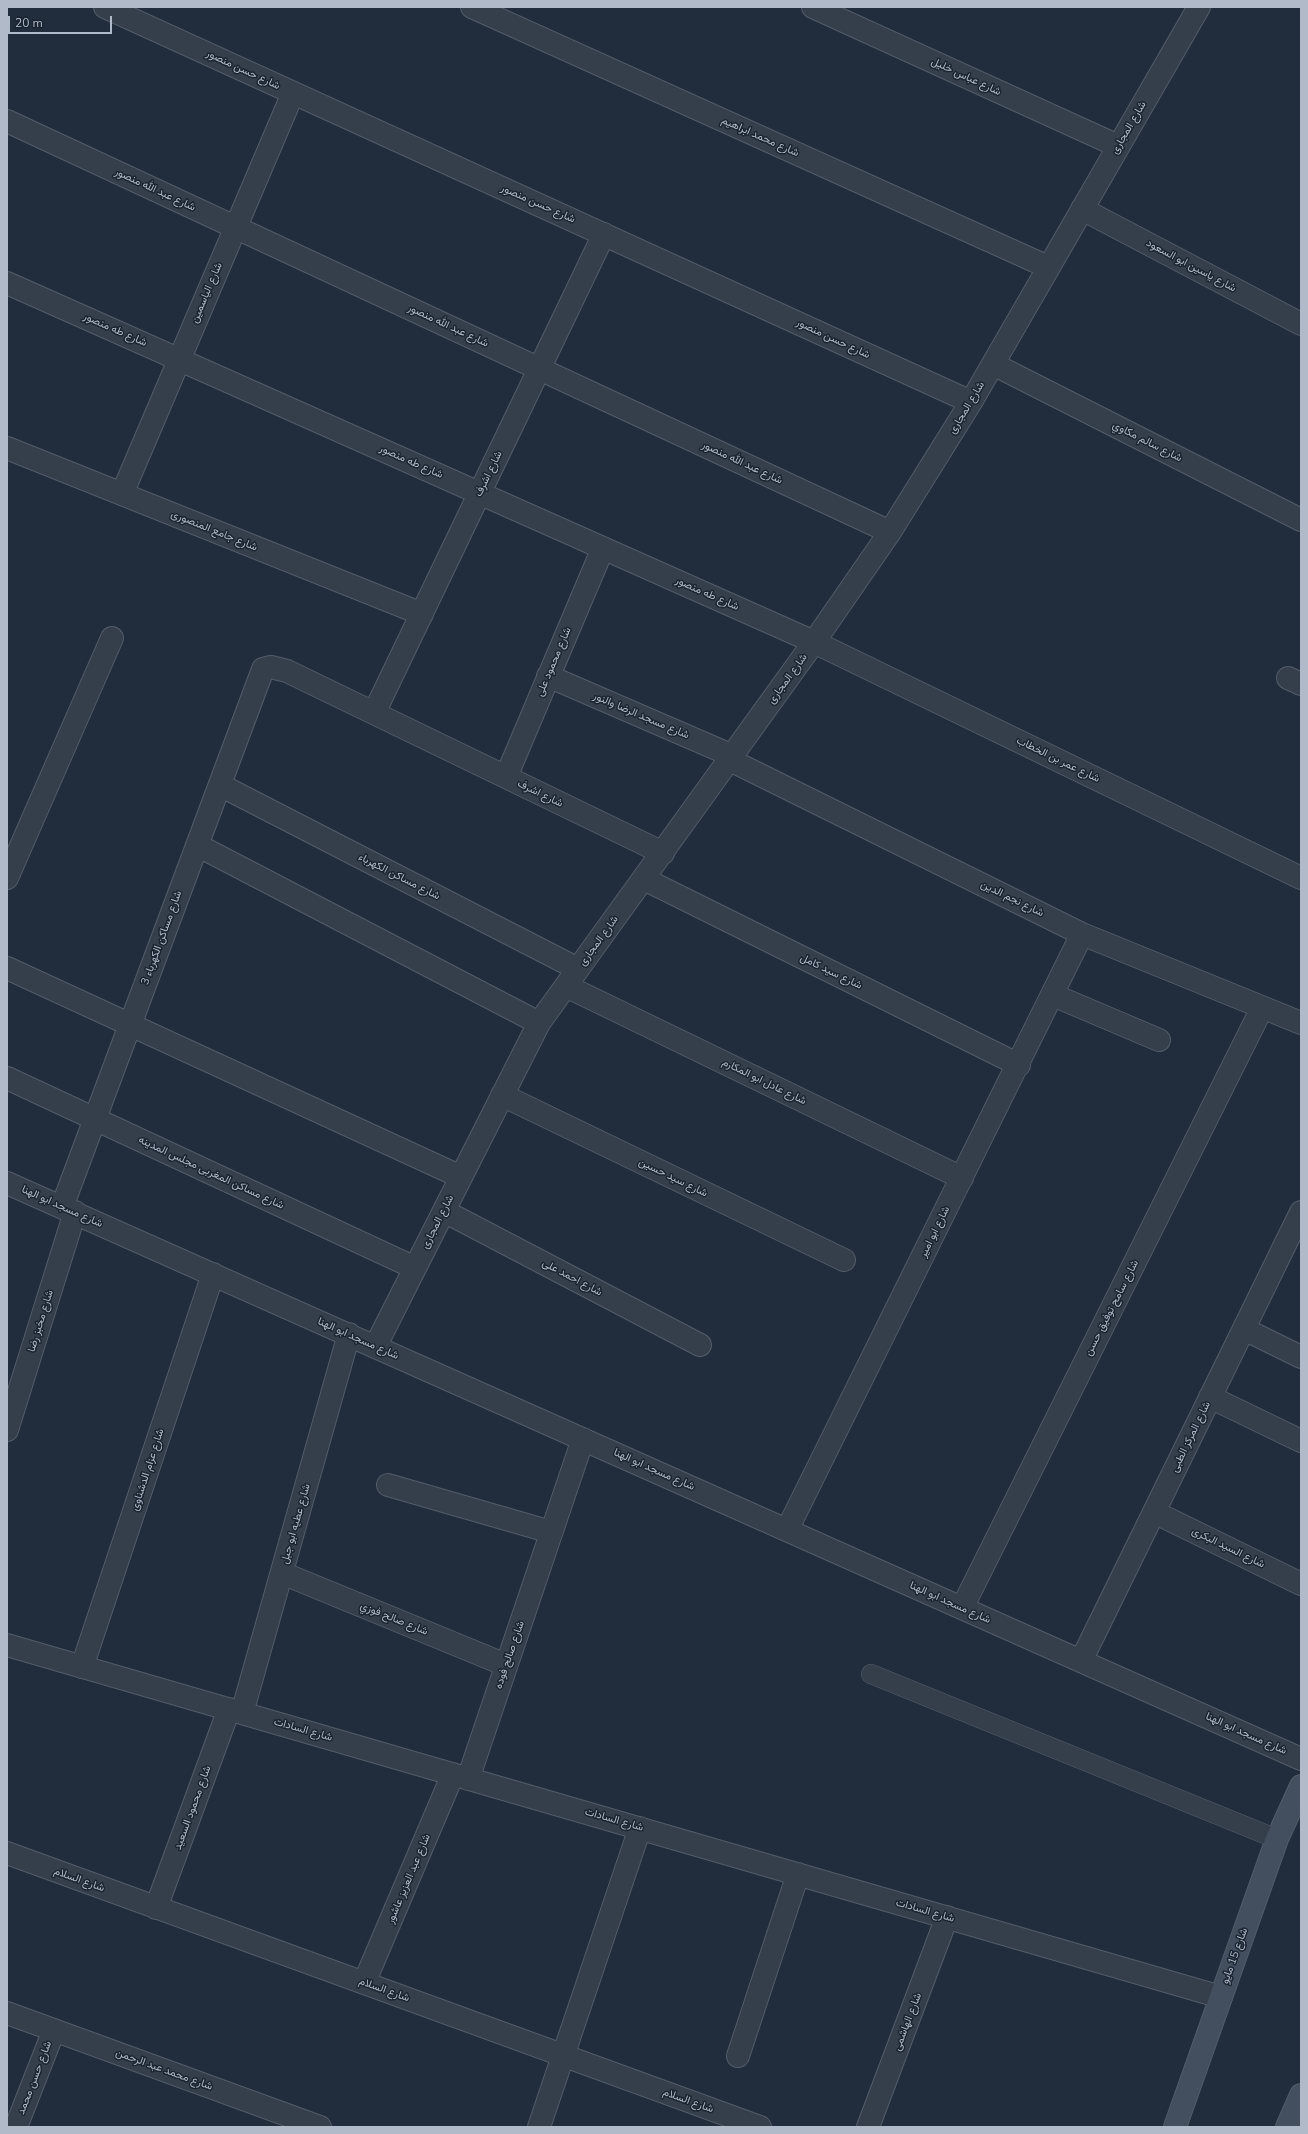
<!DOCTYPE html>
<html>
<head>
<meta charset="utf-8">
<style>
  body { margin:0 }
  #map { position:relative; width:1308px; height:2134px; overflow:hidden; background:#212d3c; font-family:"Nunito Sans",sans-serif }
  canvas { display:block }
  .frame { position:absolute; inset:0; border:8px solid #b0bac8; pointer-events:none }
  .scale { position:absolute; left:8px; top:16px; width:104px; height:18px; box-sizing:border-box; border:2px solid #b0bac8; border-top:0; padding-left:5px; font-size:12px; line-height:14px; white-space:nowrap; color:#b0bac8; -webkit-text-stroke:3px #1a2431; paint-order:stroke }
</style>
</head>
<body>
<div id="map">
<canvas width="1308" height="2134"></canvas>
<div class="frame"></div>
<div class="scale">20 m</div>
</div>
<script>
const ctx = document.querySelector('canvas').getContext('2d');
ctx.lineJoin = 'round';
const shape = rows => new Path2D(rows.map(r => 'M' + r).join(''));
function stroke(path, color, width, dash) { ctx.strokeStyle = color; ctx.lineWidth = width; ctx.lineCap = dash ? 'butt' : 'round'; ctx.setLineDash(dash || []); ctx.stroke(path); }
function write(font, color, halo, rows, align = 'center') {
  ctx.font = font + ' "Nunito Sans",Vazirmatn,sans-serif'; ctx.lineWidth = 3; ctx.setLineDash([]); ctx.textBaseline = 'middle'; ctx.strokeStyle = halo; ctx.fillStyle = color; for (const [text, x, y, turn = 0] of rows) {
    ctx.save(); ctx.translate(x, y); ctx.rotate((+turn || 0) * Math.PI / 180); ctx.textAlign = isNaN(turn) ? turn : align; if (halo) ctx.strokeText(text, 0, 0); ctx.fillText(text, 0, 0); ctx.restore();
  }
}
const service = shape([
  [871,1674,1277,1839]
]);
const minor = shape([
  [105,7,971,402],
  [472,7,1048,267],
  [813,7,1118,146],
  [7,121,890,532],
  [1082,209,1301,324],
  [7,283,814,642,1301,878],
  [993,364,1301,520],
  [7,448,422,614],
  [122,494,293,93],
  [548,676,733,756],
  [1288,678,1301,684],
  [374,713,604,234],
  [730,760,1082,934,1301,1023],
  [506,777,603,548],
  [220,785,578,969],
  [197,845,539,1023],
  [7,878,112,638],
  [644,879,1019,1065],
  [7,968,461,1177],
  [566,986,962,1178],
  [1053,995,1159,1040],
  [7,1078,415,1268],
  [502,1095,844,1260],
  [7,1183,1301,1759],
  [62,1207,263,669,271,667,287,671,663,853],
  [444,1211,700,1345],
  [1244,1329,1301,1357],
  [375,1347,539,1023,814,642,890,532,971,402,1199,7],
  [1210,1397,1301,1441],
  [7,1430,75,1212],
  [388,1485,551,1532],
  [1154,1512,1301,1584],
  [787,1530,1082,934],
  [282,1573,506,1665],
  [962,1608,1262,1008],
  [7,1645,1221,1997],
  [1081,1661,1301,1212],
  [82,1667,213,1274],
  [242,1713,349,1334],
  [468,1779,583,1439],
  [7,1853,760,2127],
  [156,1908,229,1709],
  [364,1983,453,1774],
  [7,2013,320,2127],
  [738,2056,798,1874],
  [16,2127,54,2030],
  [539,2127,640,1828],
  [868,2127,947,1917]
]);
const secondary = shape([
  [1175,2127,1277,1839,1301,1786],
  [1287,2127,1301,2095]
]);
stroke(service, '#535d6a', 20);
stroke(minor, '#535d6a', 24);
stroke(secondary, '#535d6a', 24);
stroke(service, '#353f4c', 19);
stroke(minor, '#353f4c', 22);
stroke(secondary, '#434e5f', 22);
write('11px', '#b0bac8', '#1a2431', [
  ["شارع حسن منصور",243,70,25],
  ["شارع عباس خليل",966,77,25],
  ["شارع المجارى",1129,128,-60],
  ["شارع محمد ابراهيم",760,137,24],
  ["شارع عبد الله منصور",155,190,25],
  ["شارع حسن منصور",538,204,24],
  ["شارع ياسين ابو السعود",1191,266,28],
  ["شارع الياسمين",207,293,-67],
  ["شارع عبد الله منصور",448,326,25],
  ["شارع طه منصور",115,330,24],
  ["شارع حسن منصور",833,339,25],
  ["شارع المجارى",967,408,-59],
  ["شارع سالم مكاوي",1147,442,27],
  ["شارع طه منصور",411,462,24],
  ["شارع عبد الله منصور",742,463,25],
  ["شارع اشرف",489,474,-64],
  ["شارع جامع المنصورى",214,531,22],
  ["شارع طه منصور",707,594,24],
  ["شارع محمود على",554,662,-67],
  ["شارع المجارى",788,679,-54],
  ["شارع مسجد الرضا والنور",641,716,23],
  ["شارع عمر بن الخطاب",1058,760,26],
  ["شارع اشرف",540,794,26],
  ["شارع مساكن الكهرباء",399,877,27],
  ["شارع نجم الدين",1012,899,26],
  ["شارع مساكن الكهرباء 3",162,938,-70],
  ["شارع المجارى",599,941,-54],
  ["شارع سيد كامل",831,972,26],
  ["شارع عادل ابو المكارم",764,1082,26],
  ["شارع مساكن المغربى مجلس المدينه",211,1173,25],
  ["شارع سيد حسين",673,1178,26],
  ["شارع مسجد ابو الهنا",62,1207,24],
  ["شارع المجارى",438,1222,-63],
  ["شارع ابو امير",935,1232,-64],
  ["شارع احمد على",572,1278,28],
  ["شارع سامح توفيق حسن",1112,1308,-63],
  ["شارع مخبز رضا",41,1321,-73],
  ["شارع مسجد ابو الهنا",358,1339,24],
  ["شارع المركز الطبى",1191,1437,-64],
  ["شارع عزام الدشناوى",148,1470,-72],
  ["شارع مسجد ابو الهنا",654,1470,24],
  ["شارع عطيه ابو جبل",296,1524,-74],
  ["شارع السيد البكرى",1228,1548,26],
  ["شارع مسجد ابو الهنا",950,1603,24],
  ["شارع صالح فوزي",394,1619,22],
  ["شارع صالح فوده",510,1655,-71],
  ["شارع السادات",303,1730,16],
  ["شارع مسجد ابو الهنا",1246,1734,24],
  ["شارع محمود السعيد",193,1808,-70],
  ["شارع السادات",614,1820,16],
  ["شارع عبد العزيز عاشور",409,1879,-67],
  ["شارع السلام",79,1880,20],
  ["شارع السادات",925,1911,16],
  ["شارع 15 مايو",1235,1956,-70],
  ["شارع السلام",384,1990,20],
  ["شارع الهاشمى",908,2022,-69],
  ["شارع محمد عبد الرحمن",164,2070,20],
  ["شارع حسن محمد",35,2078,-69],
  ["شارع السلام",688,2101,20]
]);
</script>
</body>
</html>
